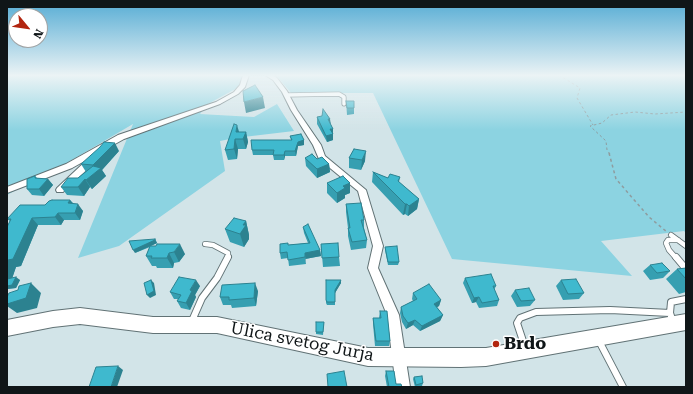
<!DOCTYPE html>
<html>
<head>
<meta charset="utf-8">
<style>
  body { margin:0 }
  #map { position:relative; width:693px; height:394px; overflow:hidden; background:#d2e4e8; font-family:"Roboto Serif",serif }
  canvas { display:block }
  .frame { position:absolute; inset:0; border:8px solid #101618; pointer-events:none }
  .north { position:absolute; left:8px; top:8px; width:40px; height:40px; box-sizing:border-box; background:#fff; border:1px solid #9fa2a3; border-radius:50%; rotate:119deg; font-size:11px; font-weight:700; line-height:16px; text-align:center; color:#101618 }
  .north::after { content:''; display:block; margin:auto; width:14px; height:18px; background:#b2250f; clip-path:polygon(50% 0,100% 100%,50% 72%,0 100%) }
</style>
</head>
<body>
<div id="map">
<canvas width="693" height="394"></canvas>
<div class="frame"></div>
<div class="north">N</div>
</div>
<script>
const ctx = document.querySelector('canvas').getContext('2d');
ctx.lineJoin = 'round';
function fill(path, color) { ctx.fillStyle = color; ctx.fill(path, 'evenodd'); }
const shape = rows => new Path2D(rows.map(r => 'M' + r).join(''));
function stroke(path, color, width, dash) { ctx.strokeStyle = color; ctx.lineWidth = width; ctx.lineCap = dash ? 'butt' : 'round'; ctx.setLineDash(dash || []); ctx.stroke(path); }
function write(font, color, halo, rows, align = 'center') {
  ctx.font = font + ' "Roboto Serif",serif'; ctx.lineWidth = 3; ctx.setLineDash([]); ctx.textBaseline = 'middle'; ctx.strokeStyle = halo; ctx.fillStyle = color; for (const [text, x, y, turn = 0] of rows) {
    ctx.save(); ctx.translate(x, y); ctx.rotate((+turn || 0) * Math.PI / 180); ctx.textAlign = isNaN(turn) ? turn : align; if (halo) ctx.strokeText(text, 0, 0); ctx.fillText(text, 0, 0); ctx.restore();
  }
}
fill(shape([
  [7,75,244,75,239,87,208,104,200,114,254,117,277,104,294,131,235,138,220,141,225,171,119,246,78,258,133,124,65,164,7,195],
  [276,75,686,75,686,233,684,231,601,241,632,276,452,259,373,93,291,93]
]), '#8cd3e1');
const laneFar2 = shape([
  [287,95,339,94,344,97,344,104]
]);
const laneFar1 = shape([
  [671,235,686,246],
  [205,244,213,245,228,253,228,258],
  [676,258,669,250,666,243,668,240,678,240]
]);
const lane = shape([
  [676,257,686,269],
  [673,322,670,313,671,302,686,299],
  [191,323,202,298,217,278,228,257],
  [599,341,623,387],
  [525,347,517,323,520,318,536,312,610,310,670,313]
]);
const street = shape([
  [243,75,249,75,245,87,238,94,220,104,124,139,72,168,7,193,7,187,66,164,118,135,216,102,234,92,240,85,243,75],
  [265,75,272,75,277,78,287,91,297,110,321,145,325,156,366,190,383,246,378,268,399,315,410,387,396,387,387,315,368,268,373,246,358,191,319,159,313,145,291,110,282,92,273,80,265,75],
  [92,157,95,158,96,160,95,162,63,192,57,192,56,190,57,188,89,158,92,157]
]);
const secondary = shape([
  [80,308,153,317,217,317,368,348,486,348,686,314,686,330,486,366,461,367,368,366,217,333,153,333,80,324,53,327,7,336,7,320,53,311,80,308]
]);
stroke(laneFar2, '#617275', 5);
stroke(laneFar1, '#617275', 6);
stroke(lane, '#617275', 8);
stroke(street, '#617275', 2);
stroke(secondary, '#617275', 2);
stroke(shape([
  [559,75,580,88,577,98,593,125],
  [610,154,607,150,606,141,590,126,602,123,611,115,635,112,655,114,686,112]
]), '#8e9c9f', 1, [2.5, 2.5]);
stroke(shape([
  [609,153,616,179,649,217,667,232]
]), '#8e9c9f', 1.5, [3, 3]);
stroke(laneFar2, '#fff', 3.5);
stroke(laneFar1, '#fff', 4.5);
stroke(lane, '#fff', 6);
fill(street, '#fff');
fill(secondary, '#fff');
fill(shape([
  [346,101,354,108,354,114,347,115],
  [317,117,331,125,333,129,333,140,327,142,317,124],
  [239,132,246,132,248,142,246,149,238,149,237,159,228,160,225,150],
  [290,136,304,140,304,145,298,146,296,156,285,156,284,160,274,160,273,155,253,155,252,150,291,140],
  [354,149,365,161,361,170,349,168,349,158],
  [119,151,102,170,106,176,92,189,90,187,84,196,67,195,61,187,78,178,86,172,81,164],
  [305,158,317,159,329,164,330,172,317,178,306,166],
  [373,172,388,178,400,177,399,182,419,199,417,209,408,216,405,214,403,215,372,182],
  [35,176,37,178,48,179,53,185,44,196,32,195,27,189],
  [327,183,350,183,350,193,345,195,345,198,337,203,327,193],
  [70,200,73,203,83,211,80,220,64,220,61,225,38,225,21,266,16,267,12,278,20,280,16,288,7,289,7,227,10,221,7,219,45,205],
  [346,204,364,220,364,228,367,240,366,248,351,250,348,236,348,228,346,212],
  [246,221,249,235,249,239,244,247,230,242,225,229],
  [303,227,320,250,321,256,305,259,306,264,289,266,288,258,281,259,280,253,288,243,288,245,308,243,304,233],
  [155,239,157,243,151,246,185,254,179,262,174,263,173,268,157,268,156,266,152,266,146,256,150,247,135,253],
  [321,244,339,257,340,266,323,267],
  [385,247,399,262,398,265,388,265,385,250],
  [650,265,670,271,663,278,650,280,643,271],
  [686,268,686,292,679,294,666,279,677,269],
  [465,278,496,286,494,290,499,300,497,306,479,308,476,302,472,303,463,283],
  [341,280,341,283,335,293,335,305,327,305,326,303,326,300],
  [561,280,584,293,579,299,563,300,556,286],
  [200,286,195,295,196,297,190,310,181,308,177,301,178,299,174,299,170,292],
  [515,290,535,300,530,306,517,307,511,296],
  [258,291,256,306,232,308,231,305,223,305,220,297],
  [413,293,441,300,439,306,437,307,443,315,440,321,420,331,413,325,406,329,402,322,400,313,401,307,413,301,412,299],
  [380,311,390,341,389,346,375,346,373,324,373,318,379,318],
  [324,322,323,335,316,334,316,332],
  [386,371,396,384,402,387,387,387,385,376],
  [414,377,423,383,422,386,415,387,413,379]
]), '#369fb1');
fill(shape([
  [263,97,265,108,246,113,244,102],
  [328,119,330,119,331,125],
  [237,125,240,135,236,132],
  [330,129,333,129,333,140,327,142,326,136],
  [246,132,248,142,246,149,243,139],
  [235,139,238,149,237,159,234,149],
  [304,140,304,145,298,146,296,156,295,151,298,142],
  [115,143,119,151,102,170,106,176,92,189,86,180,97,171,93,165],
  [285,151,285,156,284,160,284,155],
  [366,151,365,161,361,170,362,160],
  [329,164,330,172,317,178,317,169],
  [48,179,53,185,44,196,39,189],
  [85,179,90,187,84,196,78,187],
  [350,183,350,193,345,195,345,198,337,203,337,193,343,186],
  [419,199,417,209,408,216,409,206],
  [70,200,76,207,68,203],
  [78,204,83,211,80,220,75,213],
  [405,204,407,204,405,214,403,215],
  [58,213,64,220,61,225,55,217],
  [32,218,38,225,21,266,16,267,12,279,7,280,7,263,8,260],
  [246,221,249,235,249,239,244,247,240,234,243,225],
  [155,239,157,243,135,253,133,250],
  [180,244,185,254,179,262,174,252],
  [320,250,321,256,305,259,306,264,305,253],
  [169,253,174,263,173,268,167,258],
  [16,277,20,280,16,288,7,289,7,286],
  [151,280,154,283,156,295,150,298,147,295],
  [196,280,200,286,195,295,196,297,190,310,186,303,190,290],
  [341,280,341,283,335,293,335,305,335,290],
  [31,283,41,293,37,308,17,313,7,306,7,304],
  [255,283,258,291,256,306,254,298],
  [479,297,476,302,472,303,474,298],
  [441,300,439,306,432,310,434,304],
  [443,315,440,321,420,331,422,326],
  [415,320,413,325,406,329,408,323],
  [118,366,123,370,117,387,111,387]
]), '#2c8290');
const building = shape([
  [255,85,263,97,244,102,243,91,255,85],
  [346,101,354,101,354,108,347,108,346,101],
  [323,109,330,119,328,119,333,129,330,129,333,134,326,136,317,117,322,116,323,109],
  [234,124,237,125,236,132,246,132,243,139,235,139,234,149,225,150,234,124],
  [301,134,304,140,298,142,295,151,285,151,284,155,273,155,274,150,252,150,251,140,292,140,290,136,301,134],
  [104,142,115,143,93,165,81,164,100,147,104,142],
  [354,149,366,151,362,160,349,158,354,149],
  [312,154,317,159,322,157,329,164,317,169,305,158,312,154],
  [93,166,101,168,86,180,85,179,78,187,61,187,68,178,78,178,93,166],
  [373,172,388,178,390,174,400,177,398,181,419,199,409,206,407,204,405,204,373,172],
  [35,176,35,178,48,179,39,189,27,189,27,179,35,176],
  [343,176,350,183,343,186,345,188,337,193,327,183,343,176],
  [52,200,70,200,68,203,78,204,75,213,58,213,55,217,32,218,13,259,8,260,7,263,7,227,11,219,7,219,20,205,45,205,49,201,52,200],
  [361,203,364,220,361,220,367,240,352,242,348,228,350,228,346,204,361,203],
  [234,218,246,221,243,225,246,225,240,234,225,229,234,218],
  [308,224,320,250,305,253,305,257,288,260,287,252,280,253,280,244,288,243,288,245,310,243,303,227,308,224],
  [155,239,155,240,133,250,129,241,155,239],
  [338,243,339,257,322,258,321,244,338,243],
  [157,244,180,244,174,252,169,253,167,258,151,258,152,256,146,256,150,246,156,246,157,244],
  [397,246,399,262,388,262,385,247,397,246],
  [662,263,670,271,657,273,650,265,662,263],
  [686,268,686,279,677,269,686,268],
  [491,274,496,286,493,286,499,300,482,303,479,297,474,298,465,278,491,274],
  [16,277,12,285,7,286,7,279,16,277],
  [179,277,196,280,190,290,192,291,186,303,177,301,181,295,170,292,179,277],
  [576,279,584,293,568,294,561,280,576,279],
  [151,280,154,291,147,295,144,283,151,280],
  [326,280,341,280,335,290,335,302,327,302,326,300,326,280],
  [31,283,26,298,7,304,7,297,9,293,18,290,19,286,31,283],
  [255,283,254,298,229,300,229,297,220,297,222,285,255,283],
  [429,284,441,300,434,304,443,315,422,326,415,320,408,323,403,316,401,307,417,299,413,293,429,284],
  [529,288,535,300,521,301,515,290,529,288],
  [380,311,387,311,390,341,376,341,373,318,381,318,380,311],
  [316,322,324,322,323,332,316,332,316,322],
  [118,366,111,387,89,387,96,367,118,366],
  [344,371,347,387,328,387,327,374,344,371],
  [386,371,394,371,396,384,401,384,402,387,389,387,386,371],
  [422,376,423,383,416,385,414,377,422,376]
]);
fill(building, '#3fb9ce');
stroke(building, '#2c8290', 1);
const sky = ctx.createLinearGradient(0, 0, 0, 130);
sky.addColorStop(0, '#55acd4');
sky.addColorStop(0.58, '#ebf3f5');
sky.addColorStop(1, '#ebf3f500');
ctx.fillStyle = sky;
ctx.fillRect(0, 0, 693, 130);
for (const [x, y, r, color] of [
  [496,344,4,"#b2250f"]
]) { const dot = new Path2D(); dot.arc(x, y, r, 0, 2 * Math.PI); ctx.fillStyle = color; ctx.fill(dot); stroke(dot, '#fff', 1.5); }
write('17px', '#101618', '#fff', [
  ["Ulica svetog Jurja",302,342,11]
]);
write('bold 17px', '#101618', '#fff', [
  ["Brdo",504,344]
], 'left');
</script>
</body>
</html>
